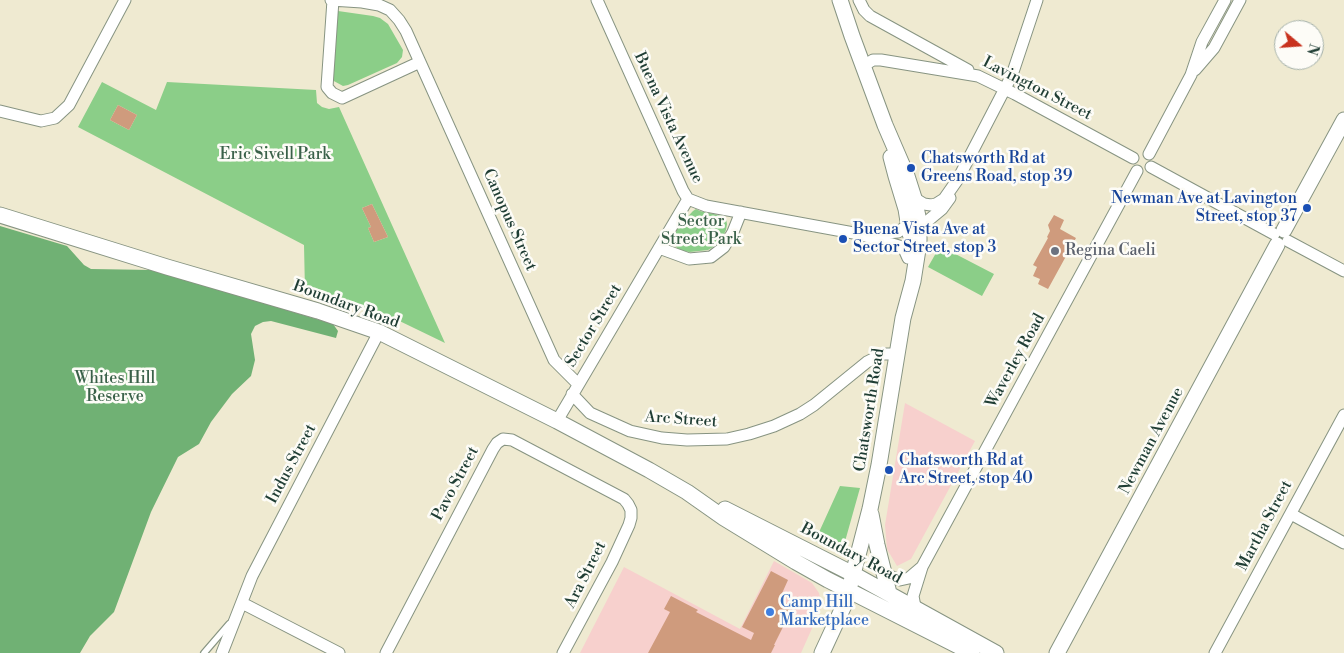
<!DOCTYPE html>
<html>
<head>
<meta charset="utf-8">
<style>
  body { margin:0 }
  #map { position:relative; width:1344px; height:653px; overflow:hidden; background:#efead1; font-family:"Libre Bodoni",serif }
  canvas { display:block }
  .north { position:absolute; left:1274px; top:20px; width:50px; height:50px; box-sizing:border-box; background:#fdfcf7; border:1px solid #a4b0a9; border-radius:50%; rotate:108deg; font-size:14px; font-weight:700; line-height:20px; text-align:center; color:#1f3d34 }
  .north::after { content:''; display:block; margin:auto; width:18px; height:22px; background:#c8321e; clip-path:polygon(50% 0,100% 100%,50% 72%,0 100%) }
</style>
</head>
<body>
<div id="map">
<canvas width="1344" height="653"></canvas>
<div class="north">N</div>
</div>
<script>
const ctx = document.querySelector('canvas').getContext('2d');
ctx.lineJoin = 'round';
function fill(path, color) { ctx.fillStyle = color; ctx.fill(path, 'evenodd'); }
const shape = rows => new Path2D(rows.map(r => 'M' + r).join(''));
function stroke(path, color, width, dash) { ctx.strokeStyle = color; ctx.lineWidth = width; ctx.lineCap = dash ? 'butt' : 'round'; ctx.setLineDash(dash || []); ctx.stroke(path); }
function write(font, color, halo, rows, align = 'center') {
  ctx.font = font + ' "Libre Bodoni",serif'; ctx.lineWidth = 5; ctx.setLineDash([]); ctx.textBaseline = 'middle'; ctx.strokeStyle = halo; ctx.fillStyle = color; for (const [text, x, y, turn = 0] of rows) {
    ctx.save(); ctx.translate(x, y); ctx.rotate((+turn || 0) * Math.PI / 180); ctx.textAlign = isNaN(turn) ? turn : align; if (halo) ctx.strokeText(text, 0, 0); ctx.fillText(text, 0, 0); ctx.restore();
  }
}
fill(shape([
  [905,403,975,441,911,559,897,566,887,549,885,525],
  [774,561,812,583,819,593,822,606,801,653,580,653,624,567,740,629]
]), '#f7d0cd');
fill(shape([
  [338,11,373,16,380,18,388,24,403,50,402,57,397,63,348,85,343,86,332,80],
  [102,82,156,110,167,82,316,90,317,103,322,107,329,109,339,107,445,343,383,313,305,291,304,245,78,127],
  [118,105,137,115,129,130,110,120],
  [372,204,388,237,374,242,368,228,371,227,362,208],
  [696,209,700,211,723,216,726,219,727,224,726,230,721,240,713,247,708,250,690,252,681,251,676,247,674,241,674,237,678,227,693,211],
  [940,246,994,274,982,296,928,267],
  [840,486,860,488,844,545,838,550,834,550,815,541]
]), '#8bce88');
fill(shape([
  [0,226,67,246,84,265,91,269,153,270,333,324,338,331,336,338,271,321,263,322,255,326,251,334,255,360,251,376,232,394,211,422,199,444,178,457,151,512,114,612,90,636,80,653,0,653]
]), '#70b174');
fill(shape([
  [118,105,137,115,129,130,110,120],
  [372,204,388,237,374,242,368,228,371,227,362,208],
  [1054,215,1064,220,1060,229,1076,238,1048,289,1038,284,1040,279,1033,276,1037,267,1033,265,1048,238,1047,237,1050,231,1048,225],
  [771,571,788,580,779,600,793,607,774,645,775,645,771,653,648,653,670,612,664,609,671,596,698,610,696,612,751,640,754,633,742,627]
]), '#cf9b7d');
const lane = shape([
  [204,653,229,624]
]);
const street = shape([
  [331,0,362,2,379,5,390,10,399,20,406,31,554,360,578,384],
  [333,0,327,87,332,93,342,98,420,62],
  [597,0,683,191,688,199,706,206,859,234,899,246,904,249,908,258],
  [859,0,864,10,870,16,968,70],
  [863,66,873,60,881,60,978,76,1015,94,1133,158],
  [1195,70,1214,48,1240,0],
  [0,111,41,121,55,118,69,105,125,0],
  [1149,154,1191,75,1202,42,1225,0],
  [1151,167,1274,234],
  [914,198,924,204,931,205,936,204,944,199,958,179,1012,75,1037,0],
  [919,228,942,209,950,198],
  [874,234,898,232,905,227,909,222],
  [1288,241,1344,271],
  [659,248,689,259,711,257,724,247,733,232,741,212],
  [572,394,590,413,630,431,662,438,687,440,727,439,749,434,774,426,800,414,814,405,867,362,883,354,896,354],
  [557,421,688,199],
  [1291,514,1344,543],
  [885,574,900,580,909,578,922,567],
  [242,603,339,653],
  [915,607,913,596,922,567,1137,171],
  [222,653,252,576,379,332],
  [386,653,493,449,497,443,503,439,512,440,624,499,628,504,631,510,631,518,629,525,612,562,563,653],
  [1215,653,1344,415]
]);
const secondary = shape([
  [891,157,896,176,906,209,910,234],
  [0,215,167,267,318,311,379,332,557,421,649,470,687,492,724,518,796,562,828,580,972,653],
  [1284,230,1344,120],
  [725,509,853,574,996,653],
  [871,514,877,545,889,593],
  [822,653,846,601,870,509,879,465,903,318,913,281,919,243,919,221,914,198,907,176,885,125,852,36,840,0],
  [1057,653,1277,245]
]);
stroke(lane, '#879482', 8);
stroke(street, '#879482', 13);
stroke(secondary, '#879482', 17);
stroke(lane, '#fff', 5.5);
stroke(street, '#fff', 11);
stroke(secondary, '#fff', 15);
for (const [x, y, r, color] of [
  [911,168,5,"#1a4fb4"],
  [1307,208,5,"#1a4fb4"],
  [843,239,5,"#1a4fb4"],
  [1055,251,5,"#6b7280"],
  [889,470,5,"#1a4fb4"],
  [770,612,5,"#3f7fe0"]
]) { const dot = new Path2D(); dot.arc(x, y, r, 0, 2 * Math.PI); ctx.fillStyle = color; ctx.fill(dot); stroke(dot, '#fdfcf7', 2); }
write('16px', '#1f3d34', '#fdfcf7', [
  ["Lavington Street",1037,89,27],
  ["Buena Vista Avenue",668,118,65],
  ["Canopus Street",509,220,66],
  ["Boundary Road",346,305,20],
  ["Sector Street",594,326,-59],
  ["Waverley Road",1016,361,-61],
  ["Chatsworth Road",870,410,-81],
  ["Arc Street",681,420,4],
  ["Newman Avenue",1152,441,-62],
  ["Indus Street",292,464,-62],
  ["Pavo Street",456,484,-62],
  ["Martha Street",1265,526,-62],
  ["Boundary Road",851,554,28],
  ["Ara Street",586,575,-63]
]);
write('16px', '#3a6149', '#fdfcf7', [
  ["Eric Sivell Park",275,155],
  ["Sector",701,222],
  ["Street Park",701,240],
  ["Whites Hill",115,379],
  ["Reserve",115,397]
]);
write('16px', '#164399', '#fdfcf7', [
  ["Chatsworth Rd at",921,159],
  ["Greens Road, stop 39",921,177],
  ["Newman Ave at Lavington",1297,199,"right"],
  ["Street, stop 37",1297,217,"right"],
  ["Buena Vista Ave at",853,230],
  ["Sector Street, stop 3",853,248],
  ["Chatsworth Rd at",899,461],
  ["Arc Street, stop 40",899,479]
], 'left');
write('16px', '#5b616d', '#fdfcf7', [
  ["Regina Caeli",1065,251]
], 'left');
write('16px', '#366cbe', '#fdfcf7', [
  ["Camp Hill",780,603],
  ["Marketplace",780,621]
], 'left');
</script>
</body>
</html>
